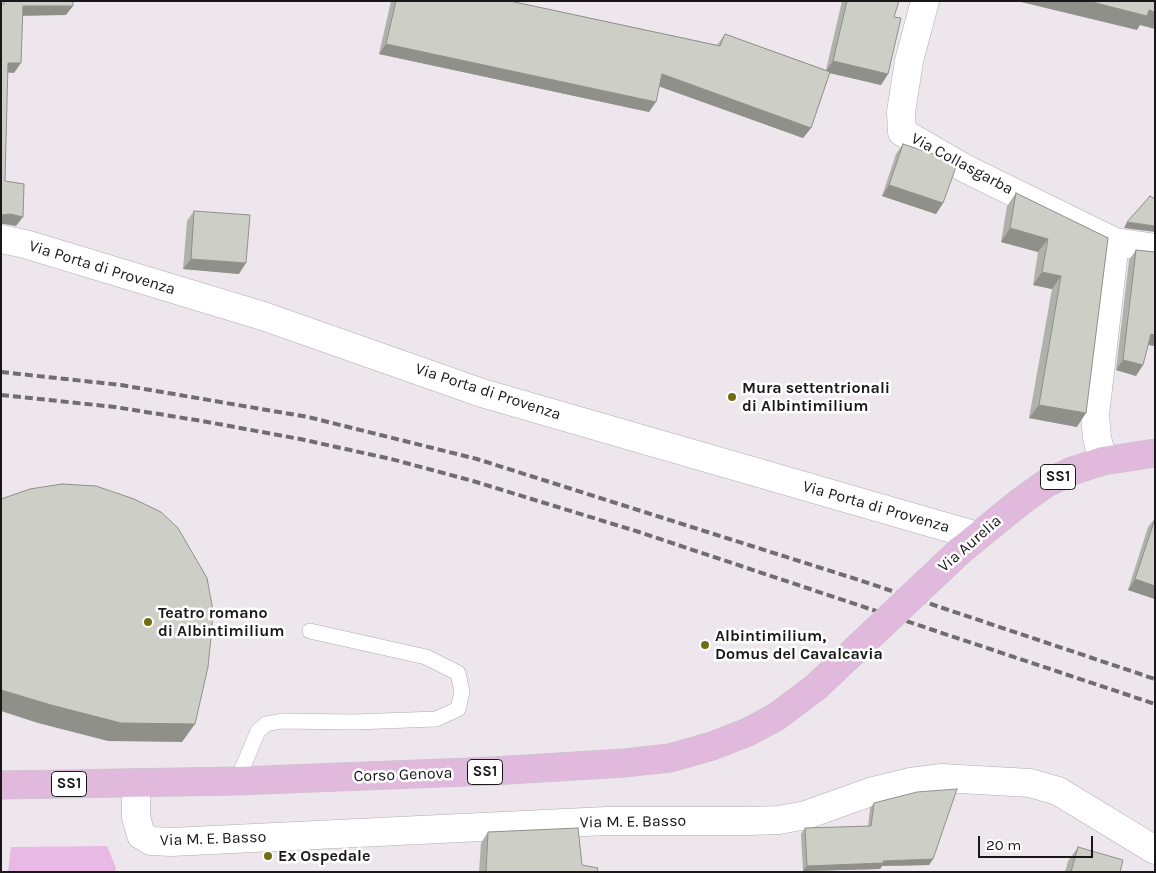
<!DOCTYPE html>
<html>
<head>
<meta charset="utf-8">
<style>
  body { margin:0 }
  #map { position:relative; width:1156px; height:873px; overflow:hidden; background:#ede7ed; font-family:Karla,sans-serif }
  canvas { display:block }
  .frame { position:absolute; inset:0; border:2px solid #191719; pointer-events:none }
  .scale { position:absolute; left:978px; top:836px; width:115px; height:22px; box-sizing:border-box; border:2px solid #191719; border-top:0; padding-left:6px; font-size:15px; line-height:18px; white-space:nowrap; color:#191719; -webkit-text-stroke:4px #fff; paint-order:stroke }
</style>
</head>
<body>
<div id="map">
<canvas width="1156" height="873"></canvas>
<div class="frame"></div>
<div class="scale">20 m</div>
</div>
<script>
const ctx = document.querySelector('canvas').getContext('2d');
ctx.lineJoin = 'round';
function fill(path, color) { ctx.fillStyle = color; ctx.fill(path, 'evenodd'); }
const shape = rows => new Path2D(rows.map(r => 'M' + r).join(''));
function stroke(path, color, width, dash) { ctx.strokeStyle = color; ctx.lineWidth = width; ctx.lineCap = dash ? 'butt' : 'round'; ctx.setLineDash(dash || []); ctx.stroke(path); }
function write(font, color, halo, rows, align = 'center') {
  ctx.font = font + ' Karla,sans-serif'; ctx.lineWidth = 5; ctx.setLineDash([]); ctx.textBaseline = 'middle'; ctx.strokeStyle = halo; ctx.fillStyle = color; for (const [text, x, y, turn = 0] of rows) {
    ctx.save(); ctx.translate(x, y); ctx.rotate((+turn || 0) * Math.PI / 180); ctx.textAlign = isNaN(turn) ? turn : align; if (halo) ctx.strokeText(text, 0, 0); ctx.fillText(text, 0, 0); ctx.restore();
  }
}
fill(shape([
  [107,846,116,868,115,872,8,872,11,847]
]), '#e7b9e4');
const lane = shape([
  [237,781,258,731,266,724,282,721,354,722,436,719,458,709,462,692,458,673,426,657,310,631]
]);
const street = shape([
  [925,1,909,61,901,112,902,132,966,169,1115,242],
  [1,239,25,244,263,316,482,393,977,536],
  [1103,461,1097,438,1095,415,1115,242,1155,248],
  [136,783,136,817,141,835,151,841,171,842,606,821,750,821,779,820,806,815,873,791,910,782,942,778,1030,783,1058,791,1155,850]
]);
const primary = shape([
  [961,550,1020,502,1045,484,1072,471,1103,461,1155,453],
  [1,785,237,781,493,771,624,763,670,758,712,746,748,732,776,717,816,687]
]);
stroke(lane, '#b1abb1', 16);
stroke(street, '#b1abb1', 29);
stroke(primary, '#c8c7c8', 29);
stroke(lane, '#fff', 15);
stroke(street, '#fff', 28);
stroke(primary, '#e0b9dd', 28);
stroke(shape([
  [1,372,121,385,308,417,477,459,859,580,1155,679],
  [1,395,115,407,202,421,300,439,391,459,473,481,639,532,1155,704]
]), '#706d70', 4, [8, 4]);
const primaryBridge = shape([
  [816,687,961,550]
]);
stroke(primaryBridge, '#c8c7c8', 29, []);
stroke(primaryBridge, '#e0b9dd', 28);
fill(shape([
  [391,1,510,1,717,45,725,34,826,70,842,1,899,1,894,17,888,74,881,85,830,73,811,128,803,138,660,86,649,112,379,54],
  [903,144,943,203,936,214,882,196,896,154],
  [1016,193,1108,238,1077,427,1029,418,1052,289,1033,285,1038,252,1001,242,1007,206],
  [194,211,239,274,183,269,187,221],
  [1136,250,1155,252,1155,346,1148,345,1136,376,1116,370,1129,260],
  [1155,518,1155,599,1128,590,1148,527],
  [874,803,933,859,929,865,882,866,880,869,803,871,801,834,805,828,868,826,870,808],
  [488,832,582,865,597,872,479,872,481,843],
  [1078,847,1120,872,1065,872,1068,861]
]), '#b0b1aa');
fill(shape([
  [1022,1,1088,1,1149,10,1155,12,1155,29,1140,25,1137,30,1021,2],
  [23,6,73,6,66,15,16,16],
  [386,44,656,102,649,112,379,54],
  [833,61,888,74,881,85,825,72],
  [8,63,21,63,14,73,1,72],
  [662,74,811,128,803,138,655,85],
  [889,185,943,203,936,214,882,196],
  [10,214,23,217,16,226,4,224,1,224,1,215],
  [1127,222,1155,226,1155,232,1124,228],
  [1010,228,1048,239,1038,252,1001,242],
  [191,259,246,263,239,274,183,269],
  [1042,272,1061,276,1052,289,1033,285],
  [1151,334,1155,335,1155,346,1144,344],
  [1123,360,1143,365,1136,376,1116,370],
  [1039,405,1086,413,1077,427,1029,418],
  [1135,579,1155,586,1155,599,1128,590],
  [1,690,195,724,182,742,108,741,38,723,1,711],
  [933,859,929,865,882,866,880,869,803,871,807,866,883,861]
]), '#90908b');
const building = shape([
  [4,1,73,1,73,6,23,6,21,63,8,63,5,181,24,184,23,217,10,214,1,215,1,4,4,4,4,1],
  [396,1,510,1,720,46,725,34,830,72,811,128,662,74,656,102,386,44,396,1],
  [847,1,899,1,894,17,901,18,888,74,833,61,847,1],
  [1088,1,1155,1,1155,12,1149,10,1147,16,1088,1],
  [903,144,936,155,956,167,943,203,889,185,903,144],
  [1016,193,1108,238,1086,413,1039,405,1061,276,1042,272,1048,239,1010,228,1016,193],
  [1150,196,1155,199,1155,226,1127,222,1150,196],
  [194,211,250,215,246,263,191,259,194,211],
  [1136,250,1155,252,1155,335,1151,334,1143,365,1123,360,1136,250],
  [62,484,96,486,134,499,161,512,178,528,207,578,213,611,211,637,208,667,195,724,121,723,51,705,1,690,1,499,30,489,62,484],
  [1155,519,1155,586,1135,579,1155,519],
  [957,789,933,859,883,861,884,863,807,866,805,828,871,826,874,803,917,792,957,789],
  [578,828,582,865,598,868,597,872,486,872,488,832,578,828],
  [1078,847,1123,860,1120,872,1071,872,1078,847]
]);
fill(building, '#cdcec6');
stroke(building, '#90908b', 1);
for (const [x, y, r, color] of [
  [732,397,5,"#6f6e10"],
  [148,622,5,"#6f6e10"],
  [705,645,5,"#6f6e10"],
  [268,856,5,"#6f6e10"]
]) { const dot = new Path2D(); dot.arc(x, y, r, 0, 2 * Math.PI); ctx.fillStyle = color; ctx.fill(dot); stroke(dot, '#fff', 2); }
for (const [x, y, w] of [
  [1058,477,35],
  [485,772,35],
  [69,784,35]
]) { const box = new Path2D(); box.roundRect(x - w / 2, y - 12.5, w, 25, 4); ctx.fillStyle = '#fff'; ctx.fill(box); stroke(box, '#191719', 1); }
write('bold 15px', '#191719', null, [
  ["SS1",1058,477],
  ["SS1",485,772],
  ["SS1",69,784]
]);
write('16px', '#191719', '#fff', [
  ["Via Collasgarba",962,164,28],
  ["Via Porta di Provenza",102,268,17],
  ["Via Porta di Provenza",488,392,18],
  ["Via Porta di Provenza",876,507,16],
  ["Via Aurelia",970,544,-41],
  ["Corso Genova",403,775,-2],
  ["Via M. E. Basso",633,822,-1],
  ["Via M. E. Basso",213,839,-2]
]);
write('bold 16px', '#191719', '#fff', [
  ["Mura settentrionali",742,388],
  ["di Albintimilium",742,406],
  ["Teatro romano",158,613],
  ["di Albintimilium",158,631],
  ["Albintimilium,",715,636],
  ["Domus del Cavalcavia",715,654],
  ["Ex Ospedale",278,856]
], 'left');
</script>
</body>
</html>
